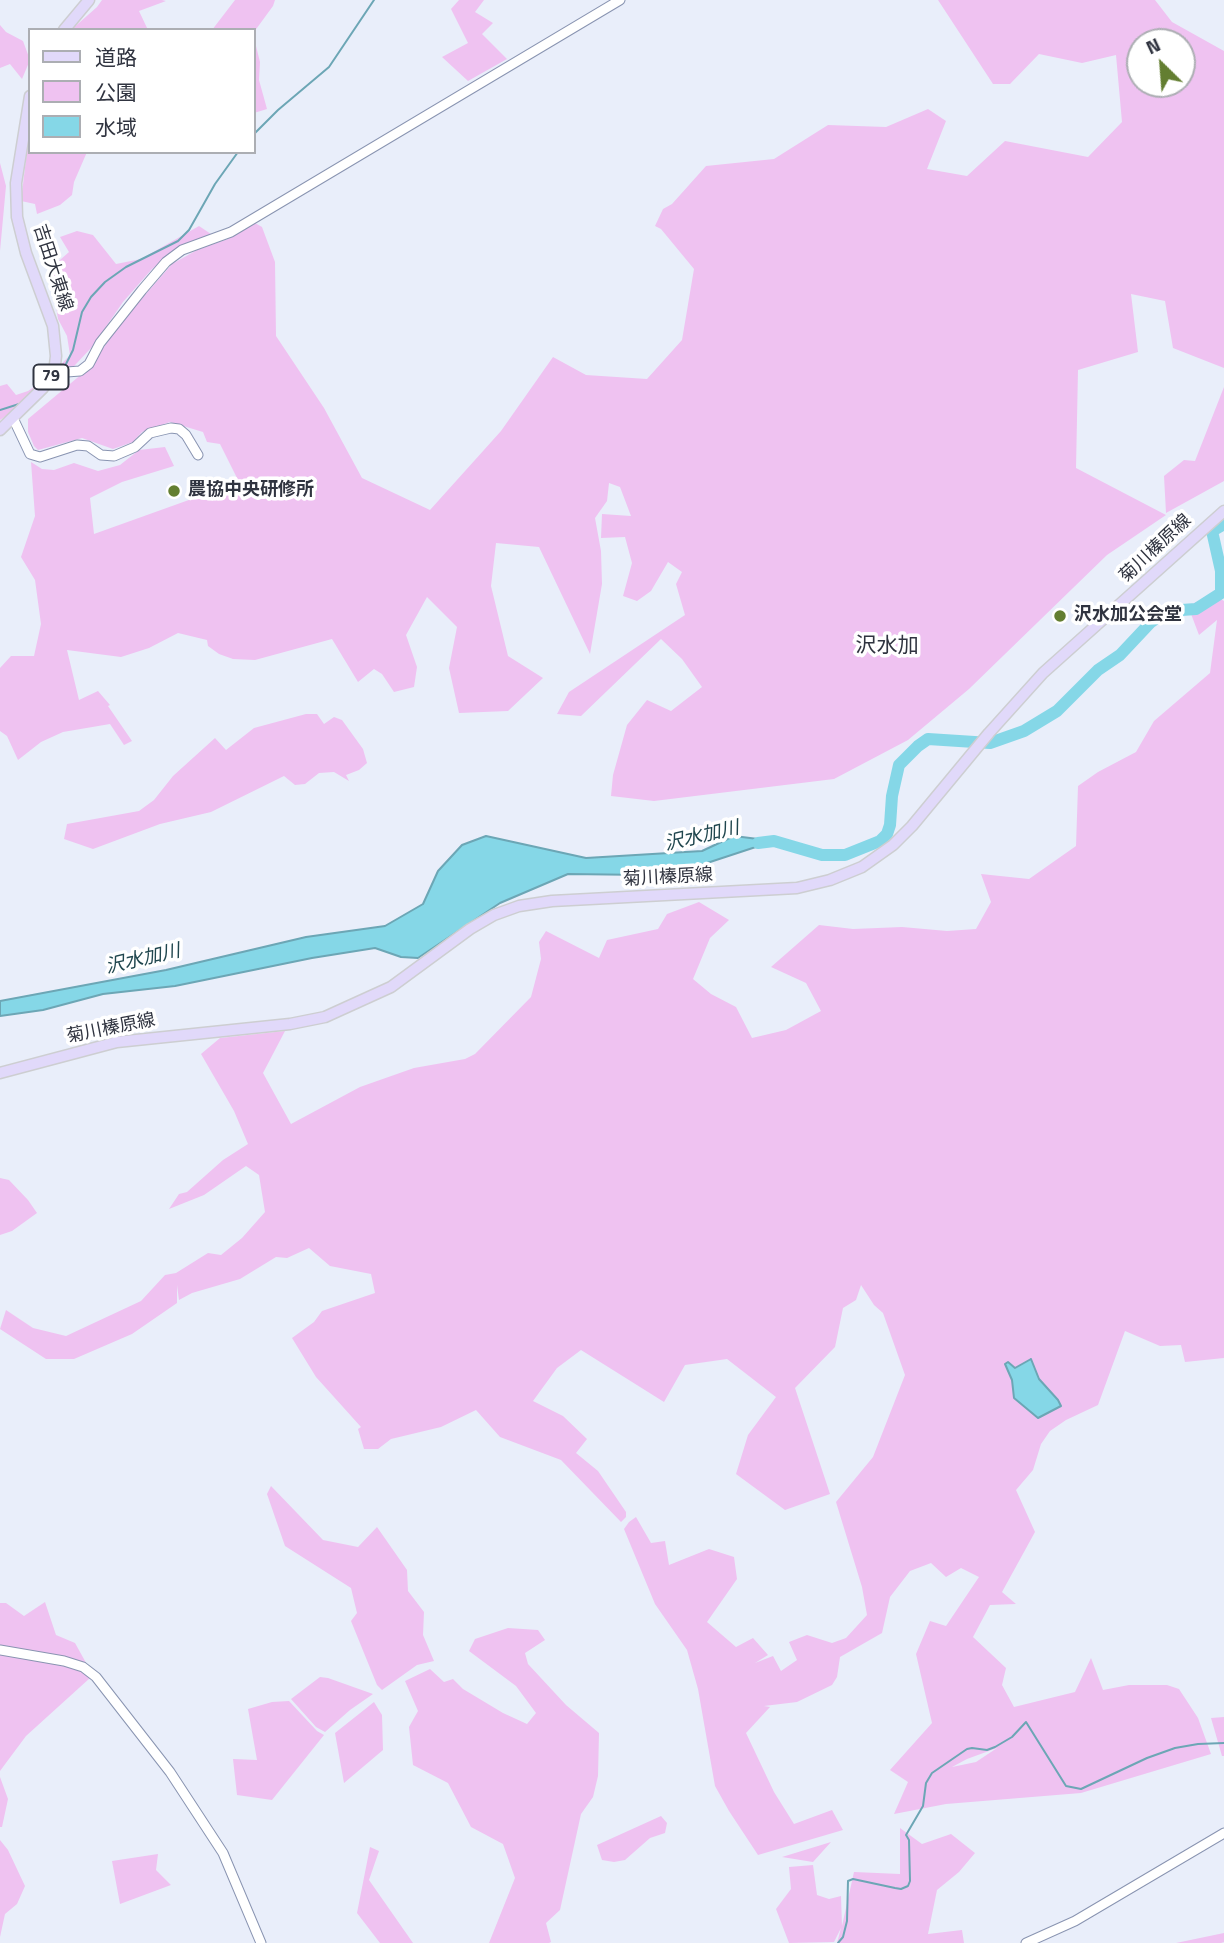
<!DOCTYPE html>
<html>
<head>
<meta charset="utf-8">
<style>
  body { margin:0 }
  #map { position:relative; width:1224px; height:1943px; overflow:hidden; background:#e9eefa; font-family:"Titillium Web","Noto Sans JP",sans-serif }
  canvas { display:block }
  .legend { position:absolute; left:28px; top:28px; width:228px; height:126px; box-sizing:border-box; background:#fff; border:2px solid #acaeb3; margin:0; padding:9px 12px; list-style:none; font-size:21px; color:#303440 }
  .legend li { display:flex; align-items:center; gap:14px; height:35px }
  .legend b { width:35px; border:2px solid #acaeb3 }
  .north { position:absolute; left:1126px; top:28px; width:70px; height:70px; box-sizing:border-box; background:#fff; border:2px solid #acaeb3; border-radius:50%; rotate:335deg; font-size:19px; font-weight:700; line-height:28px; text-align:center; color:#303440 }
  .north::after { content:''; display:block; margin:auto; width:24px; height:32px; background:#637e31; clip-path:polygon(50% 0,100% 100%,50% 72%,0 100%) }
</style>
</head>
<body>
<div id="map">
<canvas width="1224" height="1943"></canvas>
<ul class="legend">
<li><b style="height:9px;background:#e1d9fa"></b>道路</li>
<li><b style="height:19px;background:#efc2f1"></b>公園</li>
<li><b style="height:19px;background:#85d7e7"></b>水域</li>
</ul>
<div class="north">N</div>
</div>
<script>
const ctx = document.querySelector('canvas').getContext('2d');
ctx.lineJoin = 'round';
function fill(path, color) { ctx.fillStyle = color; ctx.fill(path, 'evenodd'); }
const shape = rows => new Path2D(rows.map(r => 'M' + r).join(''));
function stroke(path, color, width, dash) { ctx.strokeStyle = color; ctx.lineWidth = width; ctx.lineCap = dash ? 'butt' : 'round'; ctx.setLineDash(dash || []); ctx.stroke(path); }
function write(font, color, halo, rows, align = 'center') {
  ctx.font = font + ' "Titillium Web","Noto Sans JP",sans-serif'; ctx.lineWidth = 7; ctx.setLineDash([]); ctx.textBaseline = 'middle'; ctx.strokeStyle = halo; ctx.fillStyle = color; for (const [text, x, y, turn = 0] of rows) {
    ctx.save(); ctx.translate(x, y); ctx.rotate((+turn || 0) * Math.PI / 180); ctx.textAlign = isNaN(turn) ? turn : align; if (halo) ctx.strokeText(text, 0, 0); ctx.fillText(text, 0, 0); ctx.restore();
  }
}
fill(shape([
  [102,0,162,0,166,1,139,11,148,30,71,30,97,7],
  [235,0,275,0,273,6,254,32,254,30,212,30],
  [459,0,484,0,475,12,493,23,482,34,507,59,468,81,442,57,468,43,451,9],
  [938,0,1155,0,1172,22,1224,51,1224,368,1173,348,1165,301,1131,294,1138,352,1078,370,1076,468,1166,515,1107,555,969,689,908,740,834,779,654,801,611,796,613,775,627,725,647,700,671,711,702,687,682,659,661,639,581,716,557,714,569,692,685,615,676,584,682,572,668,562,651,591,637,601,623,596,632,563,625,537,601,538,602,514,631,516,620,487,609,483,607,501,595,518,601,551,602,584,590,654,539,547,496,543,491,586,508,656,543,678,508,711,459,713,449,668,457,627,427,597,406,635,417,667,414,687,394,692,382,674,374,669,358,682,332,639,255,660,233,659,219,654,208,646,207,640,178,633,149,648,121,657,67,650,79,700,98,691,110,705,108,706,132,741,124,745,110,724,63,732,41,742,18,760,7,736,0,731,0,668,11,656,34,656,41,624,35,580,21,557,35,516,31,462,42,469,54,470,74,463,98,471,120,465,139,450,165,447,174,466,122,482,90,498,94,534,239,482,220,444,207,442,203,432,170,422,142,432,133,442,113,449,82,438,38,450,34,446,28,432,28,419,89,368,124,319,172,264,197,250,228,239,255,223,262,227,275,262,276,336,324,408,362,478,430,510,501,431,553,357,586,375,647,379,682,340,694,269,661,229,655,226,663,209,672,204,706,166,774,159,828,125,886,127,928,109,946,121,927,169,967,176,1005,141,1088,157,1122,122,1116,55,1082,63,1039,54,1010,84,993,84],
  [1140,42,1182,42,1182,84,1140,84],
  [0,25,6,32,23,41,30,60,22,79,10,64,0,68],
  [254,38,260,62,259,80,267,109,254,113],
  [30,126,30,152,87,152,74,182,72,195,60,205,37,214,35,204,21,201],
  [0,163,6,186,0,251],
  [199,226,211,234,180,248,152,269,123,302,92,347,61,380,0,420,0,386,7,384,16,395,28,391,50,376,70,355,67,336,58,319,56,306,60,295,51,279,51,268,69,252,60,237,77,231,93,235,116,264,141,259],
  [1224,387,1224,481,1166,513,1164,476,1184,460,1195,461],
  [1213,594,1224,601,1224,1358,1185,1362,1181,1345,1160,1346,1125,1331,1098,1405,1066,1420,1050,1431,1041,1444,1033,1470,1016,1490,1035,1532,1002,1592,1016,1604,990,1605,973,1637,1006,1668,1002,1685,1014,1707,1075,1692,1091,1658,1103,1690,1129,1685,1167,1685,1179,1689,1198,1718,1211,1754,1081,1793,946,1804,894,1814,908,1782,890,1770,932,1723,916,1654,930,1621,946,1626,979,1577,961,1568,946,1577,931,1563,910,1571,890,1597,882,1633,840,1657,837,1677,832,1685,797,1702,764,1706,770,1707,746,1733,774,1792,794,1824,832,1810,843,1830,758,1855,729,1811,715,1786,698,1689,687,1650,655,1604,624,1529,629,1522,636,1517,651,1543,665,1541,669,1565,709,1549,734,1557,737,1579,707,1622,736,1647,753,1638,768,1655,755,1663,773,1656,781,1671,797,1660,789,1642,807,1635,832,1643,846,1638,867,1615,862,1587,836,1502,873,1457,905,1375,883,1313,874,1305,861,1285,856,1300,843,1308,835,1347,795,1388,830,1494,785,1510,736,1474,748,1435,776,1397,727,1359,685,1365,664,1402,581,1350,557,1368,533,1401,563,1416,587,1439,576,1453,598,1471,626,1512,626,1517,621,1522,561,1460,500,1437,476,1410,441,1427,391,1439,378,1449,364,1449,358,1429,361,1427,316,1377,292,1338,314,1322,322,1311,375,1293,371,1274,330,1266,309,1248,287,1258,276,1257,240,1279,192,1293,179,1300,177,1285,177,1303,132,1334,74,1359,46,1359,0,1329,6,1310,33,1328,66,1336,141,1301,165,1275,176,1273,208,1253,221,1255,242,1238,265,1212,259,1175,246,1166,204,1195,169,1209,179,1194,187,1192,223,1160,248,1144,234,1111,201,1054,220,1038,285,1031,263,1073,291,1124,360,1087,414,1068,465,1059,475,1054,531,997,541,959,539,942,546,931,599,958,607,940,658,929,667,914,699,902,729,920,710,938,693,979,711,994,736,1007,752,1038,786,1030,821,1011,806,983,771,967,819,925,853,929,902,927,947,931,976,929,991,902,981,874,1029,879,1076,846,1078,786,1098,772,1136,752,1154,721,1210,673,1217,620,1199,635,1188,606],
  [997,1748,976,1762,952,1767,967,1759],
  [306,714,317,714,324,724,334,717,342,720,363,749,367,763,359,770,346,775,349,781,334,772,319,773,305,784,295,785,284,776,211,812,160,824,93,849,64,839,67,824,139,811,154,800,173,776,215,738,226,750,254,728],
  [0,1178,9,1180,28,1200,37,1213,12,1231,0,1235],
  [271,1486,323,1540,358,1547,377,1527,407,1570,408,1591,424,1612,423,1635,434,1661,417,1665,382,1690,377,1685,351,1621,357,1613,351,1588,285,1546,267,1494],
  [45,1602,56,1635,75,1643,85,1661,90,1678,26,1736,0,1771,0,1603,6,1603,24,1616],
  [508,1628,538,1630,545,1640,525,1653,528,1664,566,1705,599,1733,598,1776,593,1797,581,1814,560,1910,546,1923,551,1942,549,1943,489,1943,515,1878,503,1844,471,1827,448,1783,413,1765,409,1727,418,1711,405,1681,430,1669,444,1682,453,1679,463,1689,503,1713,527,1724,536,1713,516,1686,469,1651,475,1639],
  [320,1677,328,1678,373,1694,350,1710,325,1732,316,1727,291,1699],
  [289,1701,317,1731,324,1735,272,1800,237,1795,233,1759,257,1760,248,1709,272,1702],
  [374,1702,382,1715,383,1750,344,1783,335,1733],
  [1224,1717,1224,1756,1222,1756,1211,1718],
  [0,1777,8,1799,2,1827,0,1827],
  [661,1816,667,1823,665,1833,650,1838,625,1860,614,1862,602,1860,597,1845],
  [900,1828,922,1844,951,1834,975,1853,959,1872,937,1890,928,1934,962,1930,964,1943,837,1943,841,1928,834,1942,789,1943,776,1909,791,1889,789,1867,813,1865,817,1895,829,1899,841,1896,842,1926,854,1872,900,1874],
  [0,1840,8,1850,25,1886,17,1904,5,1914,0,1937],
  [831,1842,813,1862,782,1857],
  [370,1847,379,1851,369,1880,413,1943,380,1943,357,1913],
  [158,1854,156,1870,171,1885,120,1904,112,1861],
  [1224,1933,1224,1942,1221,1943,1176,1943]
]), '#efc2f1');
const water = shape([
  [486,836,586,858,702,851,734,836,774,841,701,865,646,875,568,874,500,903,418,958,401,957,375,948,312,958,175,986,103,994,43,1010,0,1016,0,1001,166,970,306,937,385,926,423,904,438,871,462,845,486,836],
  [1031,1359,1039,1379,1058,1400,1061,1406,1038,1418,1014,1398,1012,1380,1005,1364,1008,1362,1015,1368,1031,1359]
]);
fill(water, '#85d7e7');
stroke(water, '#6ca6b5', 2);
stroke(shape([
  [254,134,278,110,329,67,374,0],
  [64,368,73,350,82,312,91,297,105,282,126,267,178,241,189,230,215,184,238,152],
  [0,410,19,404],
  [838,1943,843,1937,847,1921,848,1881,853,1879,895,1888,901,1889,908,1886,910,1881,909,1840,906,1835,923,1806,926,1783,932,1773,967,1749,972,1748,987,1750,995,1747,1012,1737,1026,1722,1066,1786,1081,1789,1147,1758,1175,1748,1198,1744,1224,1743]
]), '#6ca6b5', 2);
stroke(shape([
  [758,843,774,841,822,855,845,855,880,841,887,834,890,825,892,796,899,765,918,746,928,739,990,743,1024,731,1057,711,1098,670,1120,655,1151,622,1167,611,1196,609,1221,593,1221,571,1212,531,1224,524]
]), '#85d7e7', 12);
const minor = shape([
  [54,373,80,371,89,364,100,343,142,290,166,262,182,250,231,232,620,0],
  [13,418,30,454,40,457,77,445,88,446,101,455,114,456,135,447,150,433,171,428,179,429,186,435,198,455],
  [0,1650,64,1661,83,1667,96,1677,170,1772,223,1853,261,1943],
  [1026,1943,1075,1921,1224,1833]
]);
const major = shape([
  [64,30,89,0],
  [0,430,43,388,54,373,56,356,53,326,26,253,17,217,16,183,30,96],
  [0,1073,117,1042,290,1024,325,1017,391,987,470,929,494,915,519,906,552,901,797,888,830,880,862,867,893,845,912,826,989,733,1043,673,1224,511]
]);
stroke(minor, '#8994b1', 11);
stroke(major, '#cdced1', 13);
stroke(minor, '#fff', 9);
stroke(major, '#e1d9fa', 10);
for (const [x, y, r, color] of [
  [174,491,7,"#637e31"],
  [1060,616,7,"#637e31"]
]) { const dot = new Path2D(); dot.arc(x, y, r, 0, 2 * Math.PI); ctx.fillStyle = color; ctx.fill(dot); stroke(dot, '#fff', 2.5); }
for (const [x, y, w] of [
  [51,377,35]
]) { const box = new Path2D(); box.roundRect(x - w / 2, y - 12.5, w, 25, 5); ctx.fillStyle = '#fff'; ctx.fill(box); stroke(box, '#303440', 2); }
write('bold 16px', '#303440', null, [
  ["79",51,377]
]);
write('18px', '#303440', '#fff', [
  ["吉田大東線",52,268,72],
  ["菊川榛原線",1156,549,-43],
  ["菊川榛原線",668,878,-3],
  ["菊川榛原線",111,1029,-11]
]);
write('bold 18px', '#303440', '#fff', [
  ["農協中央研修所",188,491],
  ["沢水加公会堂",1074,616]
], 'left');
write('italic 19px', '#20464e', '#fff', [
  ["沢水加川",702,837,-13],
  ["沢水加川",143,960,-13]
]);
write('21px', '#303440', '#fff', [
  ["沢水加",887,647]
]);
</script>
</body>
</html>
